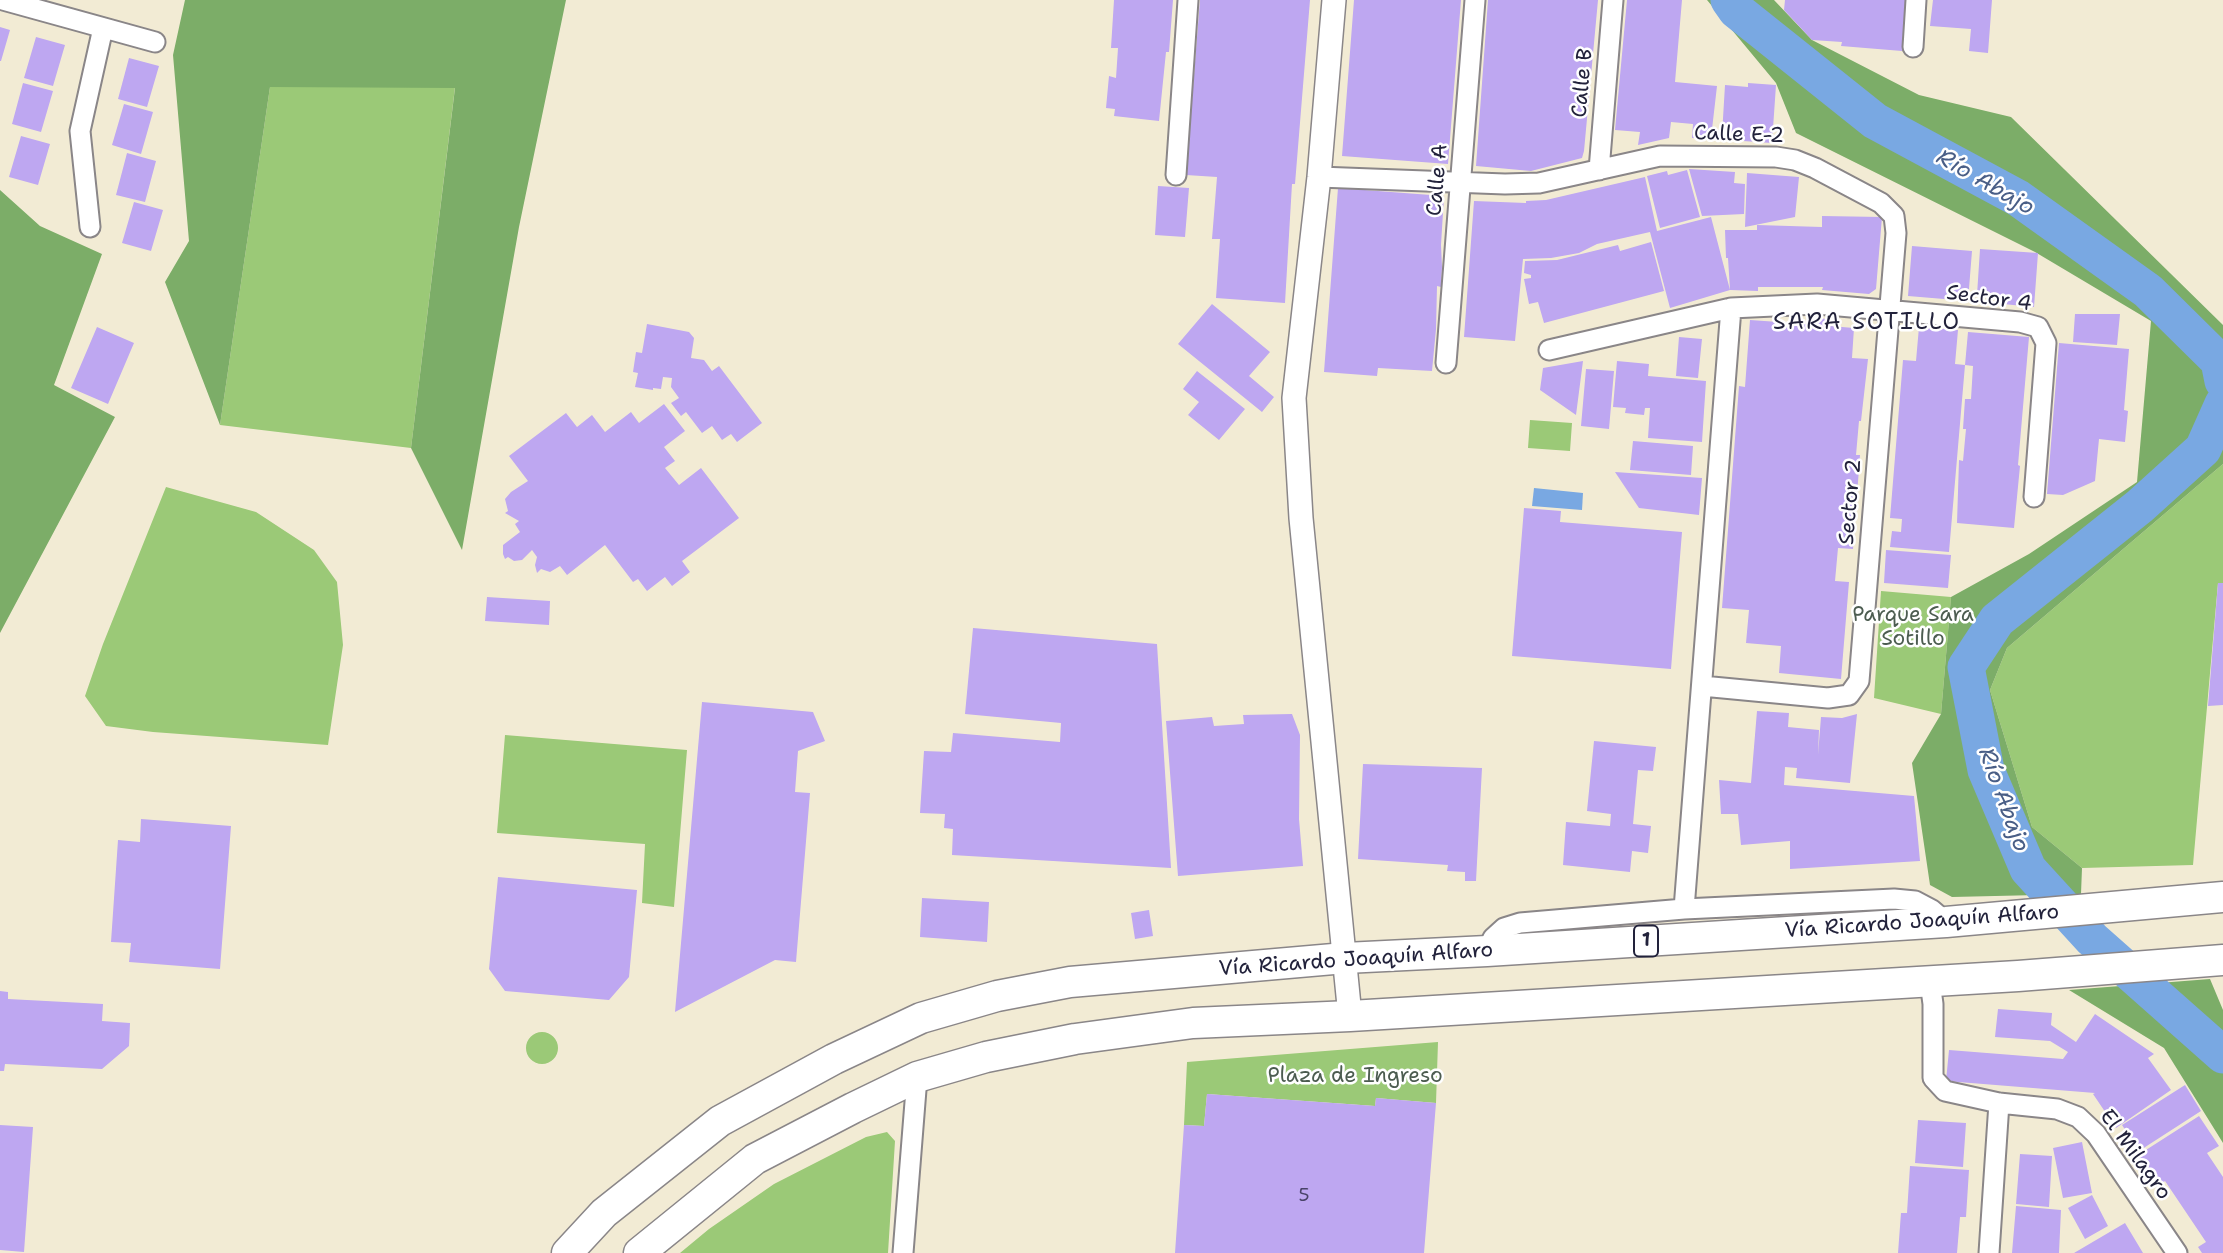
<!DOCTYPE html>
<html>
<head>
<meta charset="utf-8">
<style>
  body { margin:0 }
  canvas { display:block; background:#f2ebd4 }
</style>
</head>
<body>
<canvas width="2223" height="1253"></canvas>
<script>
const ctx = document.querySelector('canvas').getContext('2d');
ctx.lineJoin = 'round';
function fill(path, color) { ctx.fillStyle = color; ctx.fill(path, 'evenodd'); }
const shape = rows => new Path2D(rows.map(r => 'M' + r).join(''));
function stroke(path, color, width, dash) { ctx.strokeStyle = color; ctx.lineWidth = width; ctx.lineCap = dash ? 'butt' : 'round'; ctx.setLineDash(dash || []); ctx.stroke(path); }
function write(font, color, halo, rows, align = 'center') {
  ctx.font = font + ' "Shantell Sans",sans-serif'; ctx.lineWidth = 5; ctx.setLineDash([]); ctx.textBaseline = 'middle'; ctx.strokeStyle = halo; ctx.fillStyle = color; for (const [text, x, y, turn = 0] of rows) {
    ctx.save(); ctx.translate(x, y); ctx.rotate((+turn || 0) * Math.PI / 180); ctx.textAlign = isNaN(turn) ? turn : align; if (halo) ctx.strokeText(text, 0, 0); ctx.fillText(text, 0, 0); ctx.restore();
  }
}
fill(shape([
  [270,87,455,87,411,448,220,425],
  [1530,420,1572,423,1570,451,1528,448],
  [2223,464,2223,583,2218,583,2193,865,2082,868,2032,827,1990,690,2007,648],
  [166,487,256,512,314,550,337,582,343,645,328,745,153,732,106,726,85,696,103,644],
  [1881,591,1951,597,1941,714,1874,698],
  [505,735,687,750,674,907,642,903,645,844,497,833],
  '526 1048a16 16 0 1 1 32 0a16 16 0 1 1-32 0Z',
  [1438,1042,1436,1103,1376,1098,1375,1106,1207,1094,1204,1126,1184,1125,1187,1062],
  [887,1132,895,1141,888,1253,680,1253,709,1229,774,1184,866,1137]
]), '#9bc977');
fill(shape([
  [185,0,566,0,519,227,462,550,411,448,455,88,270,87,220,425,165,282,189,241,173,55],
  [1707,0,1774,0,1812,40,1919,95,2011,117,2223,325,2223,464,2007,648,1990,690,2032,827,2082,868,2081,894,1952,897,1930,885,1912,763,1941,714,1951,597,2029,554,2137,482,2151,321,2035,252,1796,133,1776,83],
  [0,190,40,226,102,254,54,385,115,417,0,633],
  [2210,979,2223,1010,2223,1143,2164,1048,2069,990]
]), '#7cad68');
fill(shape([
  [1534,488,1583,493,1582,510,1532,506]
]), '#79a8e2');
stroke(shape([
  [1729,0,1736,10,1875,121,2018,198,2148,291,2219,361,2223,381],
  [2223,404,2203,449,2140,506,1997,620,1966,667,1986,770,2028,869,2092,939,2223,1055]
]), '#79a8e2', 37);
fill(shape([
  [1114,0,1173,0,1169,52,1166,52,1159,121,1114,116,1115,109,1106,108,1109,76,1116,78,1118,48,1111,48],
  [1200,0,1310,0,1295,184,1292,184,1285,303,1216,298,1220,239,1212,239,1217,177,1186,175],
  [1354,0,1461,0,1448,164,1342,156],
  [1488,0,1598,0,1584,151,1582,158,1531,171,1476,166],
  [1627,0,1682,0,1675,82,1717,86,1711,138,1692,138,1693,124,1671,122,1669,138,1638,145,1640,132,1615,130],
  [1785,0,1906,0,1902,51,1841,46,1842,42,1812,40,1784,10],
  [1933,0,1992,0,1988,53,1969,51,1971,29,1930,26],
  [0,27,10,30,1,61,0,61],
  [36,37,65,45,53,86,24,78],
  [129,58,159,66,147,107,118,99],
  [23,83,53,91,41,132,12,124],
  [1748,83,1776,85,1772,143,1743,141,1744,137,1722,135,1725,85,1748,87],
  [124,104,153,112,141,154,112,145],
  [21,136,50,144,38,185,9,177],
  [127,153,156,161,145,202,116,195],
  [1689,169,1735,172,1734,183,1745,184,1744,214,1702,216],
  [1687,170,1700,217,1660,228,1647,176,1667,171,1668,175],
  [1747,173,1799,177,1795,217,1745,227],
  [1645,177,1657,231,1711,217,1730,290,1728,258,1726,258,1725,230,1757,230,1757,225,1822,227,1822,216,1882,217,1876,289,1869,294,1822,290,1823,287,1758,287,1758,291,1730,290,1670,308,1650,232,1597,244,1579,253,1551,258,1523,259,1515,341,1464,337,1474,201,1526,203,1526,201,1546,200],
  [1158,186,1189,188,1185,237,1155,235],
  [1338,188,1444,196,1441,245,1442,267,1441,287,1437,286,1436,329,1432,371,1378,368,1377,376,1324,372],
  [134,202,163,210,151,251,122,243],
  [1651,242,1664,291,1544,323,1538,302,1529,304,1524,279,1531,278,1531,275,1524,273,1525,261,1557,260,1618,245,1620,251],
  [1912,246,1972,251,1968,301,1908,296],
  [1980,249,2038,253,2034,307,2003,304,2004,297,1977,295],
  [1212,304,1270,352,1249,376,1274,397,1262,412,1178,344],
  [2075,314,2120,314,2117,345,2073,342],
  [1808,318,1830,319,1830,326,1854,328,1852,358,1868,359,1861,421,1859,421,1856,455,1860,455,1853,549,1838,548,1835,581,1849,582,1841,679,1779,673,1781,646,1746,643,1749,610,1722,608,1739,386,1745,387,1750,320,1807,324],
  [647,324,689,332,694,338,691,358,704,360,712,371,719,366,762,423,737,442,731,434,722,440,712,426,702,433,686,412,681,416,671,403,679,398,671,387,672,378,663,377,661,389,653,388,653,390,635,387,638,373,633,372,636,352,642,353],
  [97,327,134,343,108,404,71,388],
  [1919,327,1958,330,1955,364,1965,365,1949,552,1890,547,1892,531,1901,532,1902,519,1890,518,1903,360,1916,361],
  [1968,332,2029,337,2018,465,2020,466,2014,528,1957,523,1959,460,1963,461,1966,429,1963,429,1965,399,1971,399,1973,366,1965,365],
  [1679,337,1702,339,1698,378,1676,376],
  [2059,343,2129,349,2124,410,2128,411,2125,442,2099,439,2095,481,2063,495,2047,494],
  [1583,361,1576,415,1540,390,1543,368],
  [1617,361,1649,364,1648,376,1706,381,1702,442,1648,438,1650,408,1645,408,1644,415,1625,413,1626,408,1613,407],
  [1586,369,1614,371,1609,429,1581,426],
  [1197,371,1245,409,1219,440,1188,415,1199,402,1183,389],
  [664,404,685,431,664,447,675,461,665,468,679,485,701,468,739,518,682,561,690,572,672,586,665,577,647,591,638,579,633,582,605,545,567,575,560,566,550,572,541,569,537,573,535,565,537,557,532,550,522,560,514,561,508,557,505,559,503,554,503,545,520,532,515,524,519,521,505,513,508,511,505,499,511,492,528,481,509,456,566,413,577,427,592,415,605,432,631,412,639,423],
  [1633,441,1693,446,1691,475,1630,470],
  [1615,472,1702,478,1699,515,1639,508],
  [1524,508,1561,511,1560,522,1682,532,1671,669,1512,656],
  [1886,550,1951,555,1948,588,1884,583],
  [2218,583,2223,583,2223,705,2208,706],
  [487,597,550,601,549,625,485,621],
  [973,628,1157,644,1171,868,952,855,953,829,944,828,945,814,920,813,924,751,951,752,953,733,1060,742,1061,723,965,714],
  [702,702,813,712,825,741,798,751,795,792,810,793,796,962,775,960,675,1012],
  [1757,711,1789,713,1788,727,1819,730,1818,755,1821,717,1842,718,1857,714,1850,783,1796,778,1797,768,1785,767,1784,785,1914,796,1920,861,1790,869,1790,841,1741,845,1738,814,1721,814,1719,780,1751,783],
  [1292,714,1300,735,1299,819,1303,866,1178,876,1166,721,1212,717,1214,726,1244,724,1243,715],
  [1594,741,1656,747,1653,771,1638,770,1633,824,1651,826,1648,853,1632,851,1630,872,1563,865,1566,822,1610,826,1611,814,1587,811],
  [1363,764,1482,768,1476,881,1465,881,1465,872,1447,871,1448,865,1358,859],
  [141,819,231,826,220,969,129,962,131,943,111,942,118,840,140,842],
  [498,877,637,890,629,977,609,1000,505,991,489,969],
  [922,898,989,902,987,942,920,937],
  [1149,910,1153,936,1135,939,1131,913],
  [0,991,8,992,8,999,103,1004,102,1021,130,1023,129,1046,102,1069,5,1064,4,1071,0,1071],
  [1998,1009,2052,1013,2051,1025,2076,1042,2095,1014,2154,1054,2148,1058,2171,1090,2116,1128,2093,1094,2095,1093,1946,1081,1949,1050,2063,1059,2068,1052,2050,1041,1995,1037],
  [2185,1085,2201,1111,2139,1151,2122,1125],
  [1207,1094,1375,1106,1376,1098,1436,1103,1424,1253,1175,1253,1184,1125,1204,1126],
  [2199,1116,2219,1146,2207,1153,2223,1177,2223,1253,2202,1253,2198,1247,2206,1242,2165,1181,2156,1187,2135,1157],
  [1918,1120,1966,1123,1963,1167,1915,1163],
  [0,1125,33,1127,24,1252,0,1250],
  [2082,1142,2092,1193,2063,1198,2053,1148],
  [2020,1154,2052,1156,2049,1207,2016,1204],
  [1910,1166,1969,1170,1966,1217,1960,1217,1957,1253,1898,1253,1901,1213,1907,1213],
  [2092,1195,2108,1226,2085,1239,2068,1208],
  [2016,1206,2061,1210,2059,1253,2012,1253],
  [2125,1223,2143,1253,2074,1253]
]), '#bea7f1');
const minor = shape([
  [3,0,155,42],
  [1913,47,1916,0],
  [1599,170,1613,0],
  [1176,175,1188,0],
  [1319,177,1505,184,1539,183,1660,156,1776,157,1795,160,1815,168,1881,203,1894,216,1896,233,1859,681,1849,695,1828,698,1702,686],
  [90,227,80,131,103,28],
  [1549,350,1731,308,1817,304,2020,322,2038,327,2046,343,2034,497],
  [1446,363,1475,0],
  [1684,909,1731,308],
  [1487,951,1493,938,1504,928,1520,923,1684,909,1894,899,1915,901,1932,910,1946,922],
  [1930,982,1933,1004,1933,1078,1945,1091,1999,1103,2057,1109,2078,1117,2096,1134,2177,1253],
  [903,1253,917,1077],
  [1989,1253,1999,1103]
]);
const tertiary = shape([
  [1334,0,1319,177,1294,398,1301,518,1350,1016]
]);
const primary = shape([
  [567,1253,604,1213,720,1121,834,1059,921,1018,997,996,1070,982,1345,958,1487,951,1946,922,2223,897],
  [639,1253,755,1159,853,1108,917,1077,986,1057,1075,1039,1193,1023,1350,1016,2018,976,2223,960]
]);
stroke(minor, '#8a8688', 23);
stroke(tertiary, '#8a8688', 26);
stroke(primary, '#8a8688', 33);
stroke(minor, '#fff', 19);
stroke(tertiary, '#fff', 23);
stroke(primary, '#fff', 30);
write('18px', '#494368', null, [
  ["5",1304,1196]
]);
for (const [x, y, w] of [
  [1646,941,24]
]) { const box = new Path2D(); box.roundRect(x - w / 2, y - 15.5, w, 31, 5); ctx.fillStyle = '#fff'; ctx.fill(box); stroke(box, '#22223b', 2); }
write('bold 19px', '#22223b', null, [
  ["1",1646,941]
]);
write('21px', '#22223b', '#fff', [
  ["Calle B",1583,83,-85],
  ["Calle E-2",1739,135,2],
  ["Calle A",1438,180,-85],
  ["Sector 4",1989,299,8],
  ["Sector 2",1851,502,-85],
  ["Vía Ricardo Joaquín Alfaro",1922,922,-4],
  ["Vía Ricardo Joaquín Alfaro",1356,960,-4],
  ["El Milagro",2135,1155,54]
]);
write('21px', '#4c5c50', '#fff', [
  ["Parque Sara",1913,616],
  ["Sotillo",1913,640],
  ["Plaza de Ingreso",1355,1077]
]);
write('italic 23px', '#495e86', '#fff', [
  ["Río Abajo",1985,183,30],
  ["Río Abajo",2003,800,70]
]);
ctx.letterSpacing = '2px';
write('23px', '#22223b', '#fff', [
  ["SARA SOTILLO",1867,323]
]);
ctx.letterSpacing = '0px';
</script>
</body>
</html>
